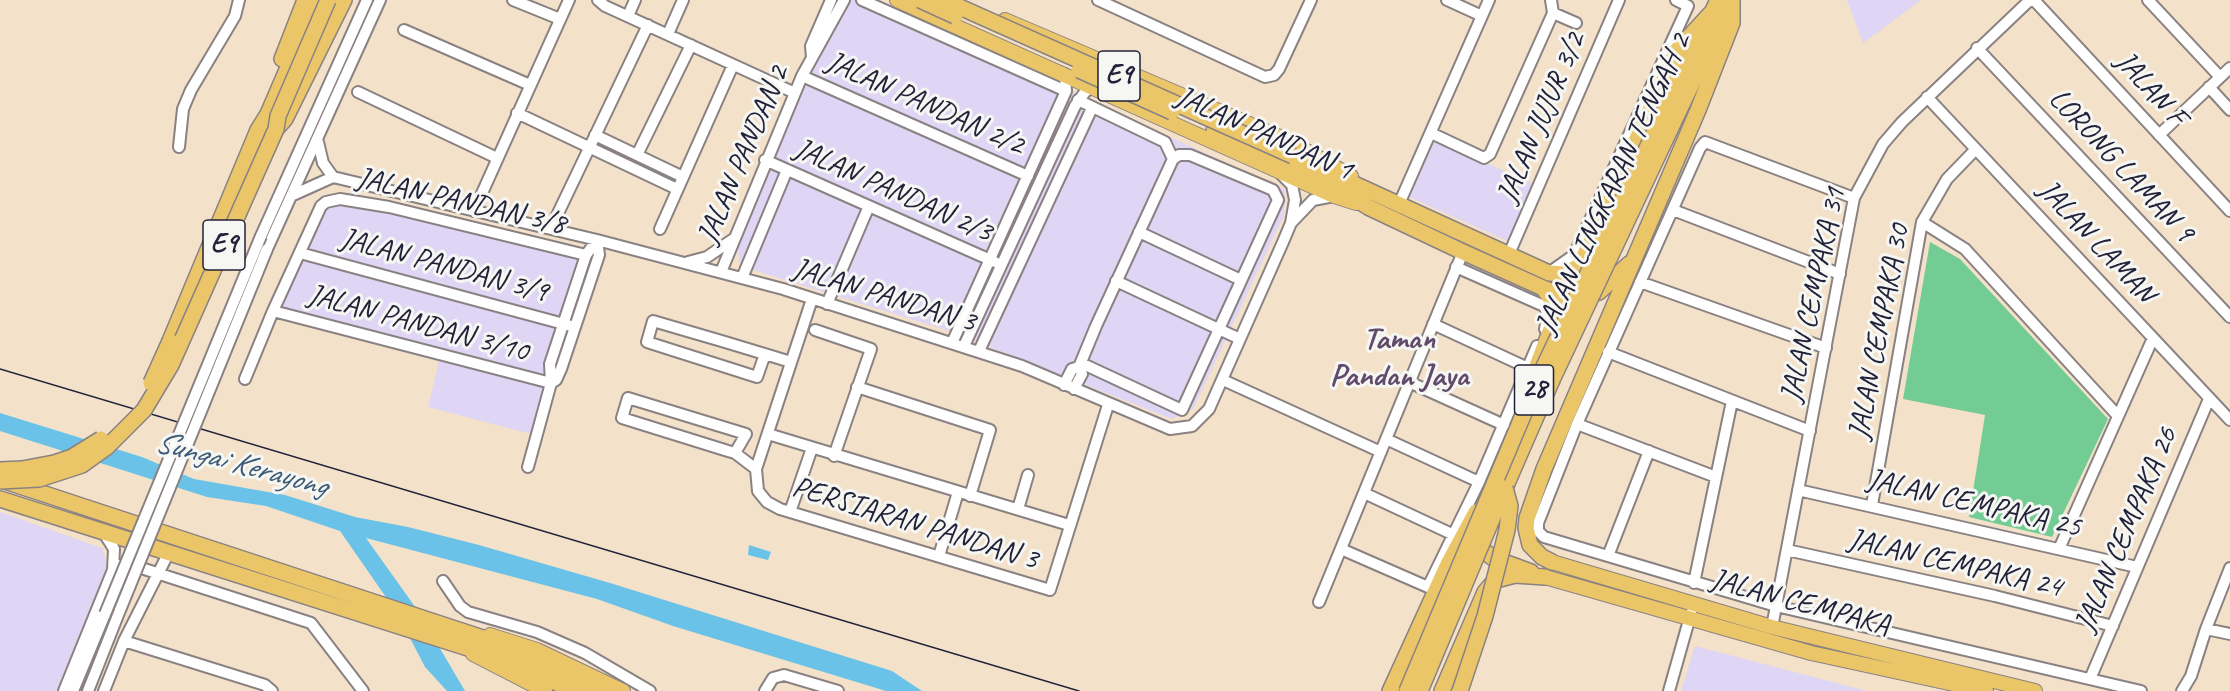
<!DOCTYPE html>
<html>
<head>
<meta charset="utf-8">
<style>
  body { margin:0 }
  canvas { display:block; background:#f3e1c9 }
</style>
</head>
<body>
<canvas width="2230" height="691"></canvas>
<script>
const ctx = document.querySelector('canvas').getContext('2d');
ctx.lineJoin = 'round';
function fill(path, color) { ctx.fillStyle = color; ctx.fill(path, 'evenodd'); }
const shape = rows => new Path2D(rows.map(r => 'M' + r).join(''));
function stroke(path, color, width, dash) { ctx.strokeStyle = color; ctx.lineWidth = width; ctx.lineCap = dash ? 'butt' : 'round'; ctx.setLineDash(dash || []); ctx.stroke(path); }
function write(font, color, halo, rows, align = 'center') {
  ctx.font = font + ' Caveat,sans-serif'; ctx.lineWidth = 6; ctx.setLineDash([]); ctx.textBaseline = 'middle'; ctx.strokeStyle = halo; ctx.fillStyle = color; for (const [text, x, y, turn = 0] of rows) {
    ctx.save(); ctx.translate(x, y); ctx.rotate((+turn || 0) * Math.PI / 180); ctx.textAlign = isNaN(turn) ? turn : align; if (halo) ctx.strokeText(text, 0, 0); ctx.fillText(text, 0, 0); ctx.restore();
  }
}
fill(shape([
  [839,0,873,0,1285,190,1284,215,1193,409,1172,419,949,331,740,266,737,244],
  [1847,0,1921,0,1863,43],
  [1433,138,1535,185,1510,242,1407,196],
  [334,203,390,211,581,257,535,435,428,407,441,353,278,309,324,207],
  [0,512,102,548,108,568,56,691,0,691],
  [1695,646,1867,691,1681,691]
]), '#dfd5f5');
fill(shape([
  [1930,242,1960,259,2108,419,2052,537,1969,517,1985,415,1903,399]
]), '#73cc93');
fill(shape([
  [0,413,142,457,194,479,285,495,355,517,408,527,479,545,610,583,892,671,922,691,886,691,673,626,597,599,366,538,418,611,465,691,447,691,425,667,397,613,340,531,266,506,207,497,0,431],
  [749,545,771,552,768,560,748,555]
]), '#6ac2e8');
const minor = shape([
  [513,0,560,19],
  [598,0,605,6,795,93],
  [862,0,1066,91],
  [1098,0,1265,77,1274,75,1279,69,1311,0],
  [1447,0,1482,16],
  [2034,0,2230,211],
  [2148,0,2220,77],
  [1553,13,1576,23],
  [628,16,635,0],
  [404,30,530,85],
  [668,34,683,0],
  [1977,48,2230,317],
  [812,57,811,46,831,0],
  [802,76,1028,176],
  [2209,87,2230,110],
  [358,92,497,158],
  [1927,97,2230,420],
  [1078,100,1165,142,1173,159],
  [517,113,677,189],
  [1431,133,1484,158,1490,154,1553,13,1551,0],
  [595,135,681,176],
  [2159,135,2230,68],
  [318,142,323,163,333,177,597,240,783,289,1022,366,1170,429,1192,426,1209,409,1283,242,1291,223,1295,200,1292,185,1281,174],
  [179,147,183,109,191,90,235,16,239,0],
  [637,155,691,45],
  [765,160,995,262],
  [293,195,333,177],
  [1854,198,1705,142,1700,148,1577,424,1538,523,1538,531,1544,537,1776,606,2141,691],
  [1399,204,1489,0],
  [1673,210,1840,274],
  [474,211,569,0],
  [1922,222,1965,249,2118,416],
  [1291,223,1313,200,1334,196],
  [551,228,648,25],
  [660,229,733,65],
  [1139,232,1241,280],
  [261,236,367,0],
  [267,249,380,0],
  [300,253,575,327],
  [1509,254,1619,0],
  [688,262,707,257,735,238],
  [1456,267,1544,306,1548,314,1545,329],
  [721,272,802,76,844,0],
  [1550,272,1574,255,1688,6,1676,0],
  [742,278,787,170],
  [1116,281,1240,339],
  [1640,282,1826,348],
  [812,299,756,469,758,491,767,502,780,509,1050,590,1108,405],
  [827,304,869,206],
  [273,311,551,383],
  [1433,324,1528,368],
  [815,330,871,349,834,456],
  [952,343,1066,91,1065,74],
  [964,346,1075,106,1085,92,1092,87],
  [979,351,1092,108],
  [1608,352,1810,431],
  [765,354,757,377,647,342,653,321,725,342,791,362],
  [1081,363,1182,410,1278,200,1273,190,1190,155,1179,155,1173,159],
  [245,379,273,311,321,206,326,202,340,199,389,207,586,255],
  [1223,380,1381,452],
  [1409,382,1504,425],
  [551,383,556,380,561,369,599,255,597,240],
  [1064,385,1072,369,1079,367],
  [857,387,990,430,970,496],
  [1074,389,1082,374,1079,367,1096,326,1173,159],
  [628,398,746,434,735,453,728,451,622,418,628,398],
  [1577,424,1716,477],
  [768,434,1069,525],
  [1386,439,1479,482],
  [735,453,756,469],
  [528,467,551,383,550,364,586,255,597,240],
  [1798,490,2137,567],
  [1364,493,1454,535],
  [1872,505,1922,222,1947,179,1976,149],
  [1018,509,1028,475],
  [790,512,812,448],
  [1341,549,1428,587,1479,482,1537,346],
  [2059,549,2153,338],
  [1787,550,1995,596,2113,626],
  [939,556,958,492],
  [1608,556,1649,451],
  [113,570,120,565,132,565,311,623,363,691],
  [443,581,460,606,468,612,537,632,585,653,650,691],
  [1694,583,1732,401],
  [1319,602,1463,252],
  [1772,627,1854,198,1883,144,1902,122,2030,0],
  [2206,629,2230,634],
  [124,641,265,685,272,691],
  [2090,679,2209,399],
  [64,691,113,570,114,549,104,533],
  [73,691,105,614],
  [88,691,120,610],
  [104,691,124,641,169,552],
  [765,691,773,678,784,675,838,691],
  [1669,691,1691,613],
  [2182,691,2191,676,2206,629,2230,568]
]);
const major = shape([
  [897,0,1334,196,1356,203],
  [1005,20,1287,140,1351,176],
  [1552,562,1772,627,2035,691],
  [1545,577,1811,653,1986,691],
  [490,635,537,650,623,691],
  [473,654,545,691]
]);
const highway = shape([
  [282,59,305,0],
  [1672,95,1718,0],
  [1684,100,1731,3],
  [276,129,285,119,344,0],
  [1214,131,1341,190,1368,207,1463,252,1543,288,1572,299,1599,292,1629,264],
  [1293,156,1549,273,1566,274,1580,265,1677,50,1711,13],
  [170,341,258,130,268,114,317,0],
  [1537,366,1556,316,1555,305,1543,288],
  [5,481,504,645,602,691],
  [1505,488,1552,380],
  [0,499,493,656,576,691],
  [1477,535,1484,551,1493,558,1531,572],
  [1552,562,1542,557,1530,545,1526,528,1527,518,1544,469,1698,110,1732,23,1732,1],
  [1390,691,1448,564,1476,512],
  [1442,691,1485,592,1491,585,1496,580,1515,575,1545,577]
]);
stroke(minor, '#8a8282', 14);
stroke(major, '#8a8282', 16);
stroke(highway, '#8a8282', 18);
stroke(minor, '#fff', 10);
stroke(major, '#eac669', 14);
stroke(highway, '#eac669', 15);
stroke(shape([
  [0,369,1079,691]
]), '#22223b', 1.5);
const minorBridge = shape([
  [120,610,267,249],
  [105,614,261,236]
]);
const highwayBridge = shape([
  [920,0,955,16],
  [944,0,1293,156],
  [1079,70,1172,112],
  [1552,380,1684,100],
  [151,383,170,341],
  [0,470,22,469,54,463,72,457,101,439],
  [0,481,39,479,82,465,107,447,144,410,171,365,276,129,278,116,328,0],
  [1407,691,1540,375,1672,95],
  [1420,691,1505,488],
  [1460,691,1485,616,1507,530,1510,506,1505,488]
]);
stroke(minorBridge, '#8a8282', 14, []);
stroke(highwayBridge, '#8a8282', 18, []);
stroke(minorBridge, '#fff', 10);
stroke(highwayBridge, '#eac669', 15);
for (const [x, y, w] of [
  [1119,76,42],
  [224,245,42],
  [1534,390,39]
]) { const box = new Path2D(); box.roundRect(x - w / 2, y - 25, w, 50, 4.5); ctx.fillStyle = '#f6f6f2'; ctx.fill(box); stroke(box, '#22223b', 1.5); }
write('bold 28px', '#22223b', null, [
  ["E9",1119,76],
  ["E9",224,245],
  ["28",1534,390]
]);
write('30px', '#22223b', '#f6f6f2', [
  ["JALAN F",2150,89,48],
  ["JALAN PANDAN 2/2",925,104,24],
  ["JALAN JUJUR 3/2",1542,118,-67],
  ["JALAN PANDAN 1",1264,134,24],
  ["JALAN PANDAN 2",744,155,-67],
  ["LORONG LAMAN 9",2121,166,47],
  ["JALAN LINGKARAN TENGAH 2",1614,184,-65],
  ["JALAN PANDAN 2/3",893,191,24],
  ["JALAN PANDAN 3/8",461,202,13],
  ["JALAN LAMAN",2096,242,47],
  ["JALAN PANDAN 3/9",444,266,15],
  ["JALAN CEMPAKA 31",1814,295,-78],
  ["JALAN PANDAN 3",884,296,17],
  ["JALAN PANDAN 3/10",418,324,15],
  ["JALAN CEMPAKA 30",1880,332,-79],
  ["JALAN CEMPAKA 25",1974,504,13],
  ["PERSIARAN PANDAN 3",915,524,17],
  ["JALAN CEMPAKA 26",2127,530,-67],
  ["JALAN CEMPAKA 24",1955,564,13],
  ["JALAN CEMPAKA",1800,603,15]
]);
write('bold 32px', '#614b6c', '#f6f6f2', [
  ["Taman",1399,340],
  ["Pandan Jaya",1399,377]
]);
write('italic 32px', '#3b5a78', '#f6f6f2', [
  ["Sungai Kerayong",241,465,15]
]);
</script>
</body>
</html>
